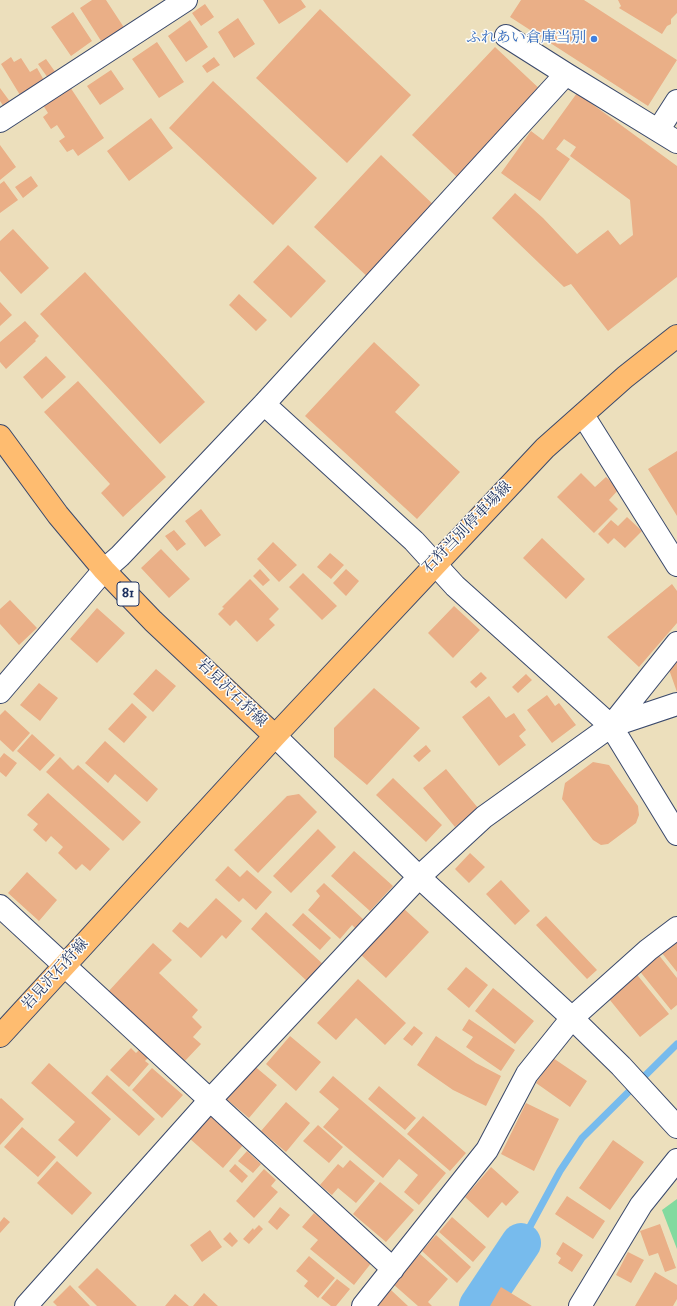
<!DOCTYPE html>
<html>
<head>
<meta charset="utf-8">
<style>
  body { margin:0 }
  canvas { display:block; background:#ecdfbc }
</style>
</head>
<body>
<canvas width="677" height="1306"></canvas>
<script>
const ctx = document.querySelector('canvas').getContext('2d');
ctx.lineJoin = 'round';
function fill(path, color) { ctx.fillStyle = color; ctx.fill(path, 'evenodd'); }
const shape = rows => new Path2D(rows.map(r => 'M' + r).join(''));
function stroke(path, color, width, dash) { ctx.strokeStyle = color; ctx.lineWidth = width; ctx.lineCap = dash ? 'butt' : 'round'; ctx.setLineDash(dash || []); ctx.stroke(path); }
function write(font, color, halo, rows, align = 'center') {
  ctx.font = font + ' "IM FELL DW Pica","Noto Serif JP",serif'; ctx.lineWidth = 3; ctx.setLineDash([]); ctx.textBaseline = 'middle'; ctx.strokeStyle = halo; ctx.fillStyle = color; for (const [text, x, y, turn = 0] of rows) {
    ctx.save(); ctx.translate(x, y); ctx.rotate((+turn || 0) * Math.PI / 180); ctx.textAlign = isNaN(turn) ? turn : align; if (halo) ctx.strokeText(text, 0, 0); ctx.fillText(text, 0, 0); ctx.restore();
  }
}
fill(shape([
  [677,1199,677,1249,662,1210]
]), '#82da9f');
stroke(shape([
  [521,1243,560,1171,582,1138,677,1044]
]), '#77bbed', 7);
stroke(shape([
  [479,1306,521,1243]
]), '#77bbed', 40);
fill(shape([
  [92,0,106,0,125,29,103,44,80,8],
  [263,0,301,0,306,7,279,24],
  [521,0,584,0,677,60,648,106,510,17],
  [618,0,677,0,677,13,671,19,671,24,667,26,662,34,619,8,621,6],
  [205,4,214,17,201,26,192,13],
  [320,9,411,95,347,163,256,78],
  [73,12,92,41,71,56,51,27],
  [238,18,255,44,234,58,218,32],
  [190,20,208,47,186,62,168,36],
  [157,42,184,82,159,98,132,59],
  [495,47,543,92,460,180,412,135],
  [11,57,14,62,21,58,30,72,37,68,45,82,38,87,36,84,20,95,1,64],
  [214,57,220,65,207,73,202,66],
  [46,59,56,73,48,78,38,64],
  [111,70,124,89,100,105,87,86],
  [213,81,317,178,273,225,169,128],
  [70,87,104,138,78,156,73,149,67,152,59,141,65,137,57,125,51,129,43,117,48,113,43,105],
  [0,88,11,103,4,107,0,101],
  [577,93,677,166,677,277,608,331,571,284,564,287,492,218,515,193,543,218,577,254,608,230,620,245,633,235,630,200,570,156,576,147,564,139,556,149,570,159,540,201,501,173,531,131,543,140],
  [151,118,173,148,129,181,107,151],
  [0,145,16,167,0,180],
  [381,155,437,208,371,280,314,227],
  [31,176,38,186,23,198,15,187],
  [4,181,18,200,0,213,0,184],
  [13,229,49,268,21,294,0,271,0,241],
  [288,245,326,281,291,318,253,282],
  [85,272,205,402,160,444,40,314],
  [239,294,267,320,256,331,229,305],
  [0,302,12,315,0,326],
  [25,321,39,336,35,340,36,341,6,369,0,362,0,342],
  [374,342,420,385,395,412,460,472,417,519,305,416],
  [46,356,66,377,42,399,23,377],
  [78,381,166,477,123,517,101,493,110,484,44,412],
  [677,451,677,516,648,469],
  [581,473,595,487,606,477,619,489,609,500,618,509,594,533,557,497],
  [201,509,221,535,205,547,185,521],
  [627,517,642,531,625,548,614,538,608,544,598,534,611,520,618,526],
  [174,530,186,544,177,551,165,536],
  [542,538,585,579,566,599,523,558],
  [273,542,297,565,279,582,257,559],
  [161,549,190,579,169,598,141,568],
  [330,553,344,565,331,579,317,567],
  [260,569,270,580,263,586,253,576],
  [346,569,359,581,346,596,333,583],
  [303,573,337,606,322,620,289,587],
  [250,579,279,609,269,619,275,625,257,642,236,620,230,626,218,614,224,608,222,607],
  [672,584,677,591,677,623,639,667,607,637],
  [10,600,37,628,19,645,0,624,0,609],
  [454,606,480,630,453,658,428,633],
  [97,608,125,633,97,663,70,639],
  [677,661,677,692,667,664],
  [156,669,176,686,153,712,133,694],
  [481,672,487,678,476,688,470,682],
  [526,674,532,680,518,693,512,687],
  [39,683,58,698,40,721,20,705],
  [374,688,420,728,367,785,334,757,334,728],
  [547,695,555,706,559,703,576,725,552,743,527,710],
  [489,696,506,718,514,713,526,730,519,736,526,745,499,766,462,717],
  [132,703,147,717,124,743,108,729],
  [5,710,30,733,13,752,0,740,0,715],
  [32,734,55,755,40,771,17,751],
  [105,741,158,789,147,802,115,774,108,783,85,763],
  [426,745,431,751,419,762,413,756],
  [4,753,17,763,6,777,0,772,0,758],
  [60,757,73,770,78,765,141,822,123,841,46,772],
  [593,762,609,765,638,806,639,815,636,823,608,844,601,845,593,840,562,799,565,783],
  [446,769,478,808,455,827,423,788],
  [393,778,442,825,426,842,376,795],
  [48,793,110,849,90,871,82,864,76,870,58,853,63,847,51,836,46,842,33,830,38,824,27,815],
  [299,794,317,812,258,873,234,850,287,796],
  [318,829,336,847,291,893,273,876],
  [354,851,393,886,370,911,331,876],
  [470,853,485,867,469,883,455,869],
  [228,866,240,877,247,870,272,892,256,910,243,898,239,902,215,880],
  [27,872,57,900,39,921,8,893],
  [501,880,530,911,515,925,486,894],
  [324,883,364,920,356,929,352,925,340,939,308,910,320,896,316,891],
  [216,898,242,921,226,939,222,935,201,958,172,931,180,922,188,928],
  [402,907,429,932,386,978,359,953],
  [266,912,324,965,308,982,251,929],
  [303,913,331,938,320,950,292,925],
  [546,916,597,970,587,979,536,925],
  [677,932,677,972,658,948],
  [153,943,172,960,159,973,198,1010,192,1017,202,1027,193,1037,201,1044,183,1063,107,993],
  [658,954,677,978,677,1005,671,1010,638,969],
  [466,967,488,985,469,1008,447,989],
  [634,971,669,1014,640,1037,605,994],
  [358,979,406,1023,385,1045,356,1018,336,1040,317,1023],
  [493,988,534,1021,515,1044,475,1011],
  [469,1019,515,1050,501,1071,466,1047,473,1037,462,1030],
  [414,1026,423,1033,412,1046,403,1039],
  [290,1036,321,1062,296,1091,266,1064],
  [436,1036,476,1063,501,1076,486,1106,453,1090,417,1065],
  [131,1048,136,1053,140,1049,149,1057,145,1061,149,1064,129,1087,110,1070],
  [553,1058,587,1081,570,1107,536,1083],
  [49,1063,111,1119,77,1157,58,1140,75,1122,31,1083],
  [252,1064,277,1085,249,1118,224,1097],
  [152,1068,183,1095,162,1118,132,1090],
  [107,1075,155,1119,139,1136,91,1093],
  [333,1076,446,1173,419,1205,404,1192,418,1175,399,1159,383,1178,323,1127,339,1109,319,1092],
  [379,1086,416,1118,405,1130,368,1099],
  [1,1098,24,1119,0,1145,0,1099],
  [286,1102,310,1123,286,1152,261,1131],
  [526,1103,559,1119,534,1171,501,1154],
  [210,1114,243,1145,223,1168,189,1138],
  [423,1116,466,1153,450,1171,407,1134],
  [318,1125,343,1147,329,1163,303,1141],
  [22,1127,56,1157,38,1177,4,1147],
  [613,1140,644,1162,610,1210,579,1188],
  [247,1151,261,1164,253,1173,238,1161],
  [350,1160,375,1181,356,1203,338,1188,332,1195,320,1185,338,1164,343,1168],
  [57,1161,92,1193,72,1215,37,1183],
  [235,1164,248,1176,242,1183,229,1171],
  [491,1167,519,1192,506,1206,502,1202,488,1218,465,1197],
  [264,1169,276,1180,271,1186,278,1192,254,1218,236,1201],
  [380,1182,414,1210,386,1242,353,1214],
  [567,1196,605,1221,593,1239,555,1214],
  [280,1207,290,1215,277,1230,268,1222],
  [314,1213,372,1262,354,1285,310,1249,318,1240,302,1227],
  [4,1217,10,1222,0,1233,0,1222],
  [452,1217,486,1247,473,1262,439,1232],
  [660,1224,676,1268,665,1272,658,1253,649,1256,640,1231],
  [259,1225,263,1229,249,1244,243,1239,253,1228,254,1230],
  [210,1230,222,1247,202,1262,190,1245],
  [230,1232,238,1241,232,1247,223,1239],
  [436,1235,471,1267,457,1283,422,1251],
  [563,1242,583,1255,572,1272,558,1263,561,1258,556,1254],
  [628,1252,644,1260,631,1283,616,1275],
  [420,1254,448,1279,428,1302,432,1306,418,1306,393,1284],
  [309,1256,335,1278,318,1298,304,1286,308,1281,296,1271],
  [97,1268,137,1306,97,1306,78,1287],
  [655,1272,677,1285,677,1299,673,1306,635,1306],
  [337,1279,350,1289,336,1306,331,1306,321,1298],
  [70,1285,90,1306,57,1306,53,1302],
  [501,1287,532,1306,490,1306],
  [391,1290,408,1306,376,1306],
  [204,1293,218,1306,193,1306],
  [175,1294,189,1306,165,1306]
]), '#eaaf87');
const minor = shape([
  [506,36,566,74,677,142],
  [0,121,186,0],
  [659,129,677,101],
  [264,404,414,541,455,586,611,726,677,834],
  [583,415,677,565],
  [0,692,104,570,120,556,264,404,566,74],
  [611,726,677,643],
  [275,736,419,877,572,1018,621,1066,677,1127],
  [0,906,393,1269],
  [26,1306,210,1100,419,877,484,817,611,726,677,704],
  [363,1306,487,1150,527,1074,572,1018,648,950,677,928],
  [580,1306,641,1205,677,1160]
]);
const major = shape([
  [0,436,58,515,104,570,153,621,275,736],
  [0,1036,275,736,545,448,625,377,677,336]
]);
stroke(minor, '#3a496c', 24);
stroke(major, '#3a496c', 24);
stroke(minor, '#fff', 22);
stroke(major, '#febc70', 22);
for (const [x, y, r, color] of [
  [594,39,4,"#3f7fe0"]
]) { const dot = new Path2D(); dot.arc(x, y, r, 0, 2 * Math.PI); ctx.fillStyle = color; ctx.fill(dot); stroke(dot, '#fdfcf7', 1.5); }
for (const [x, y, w] of [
  [128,594,22]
]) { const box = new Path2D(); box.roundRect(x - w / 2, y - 12, w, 24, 3); ctx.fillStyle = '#fdfcf7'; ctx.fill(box); stroke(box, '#1b2f5e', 1); }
write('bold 14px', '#1b2f5e', null, [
  ["81",128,594]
]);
write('15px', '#366cbe', '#fdfcf7', [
  ["ふれあい倉庫当別",586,39]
], 'right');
write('15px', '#1b2f5e', '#fdfcf7', [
  ["石狩当別停車場線",468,528,-46],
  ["岩見沢石狩線",231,694,44],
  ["岩見沢石狩線",56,975,-48]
]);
</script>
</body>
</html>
